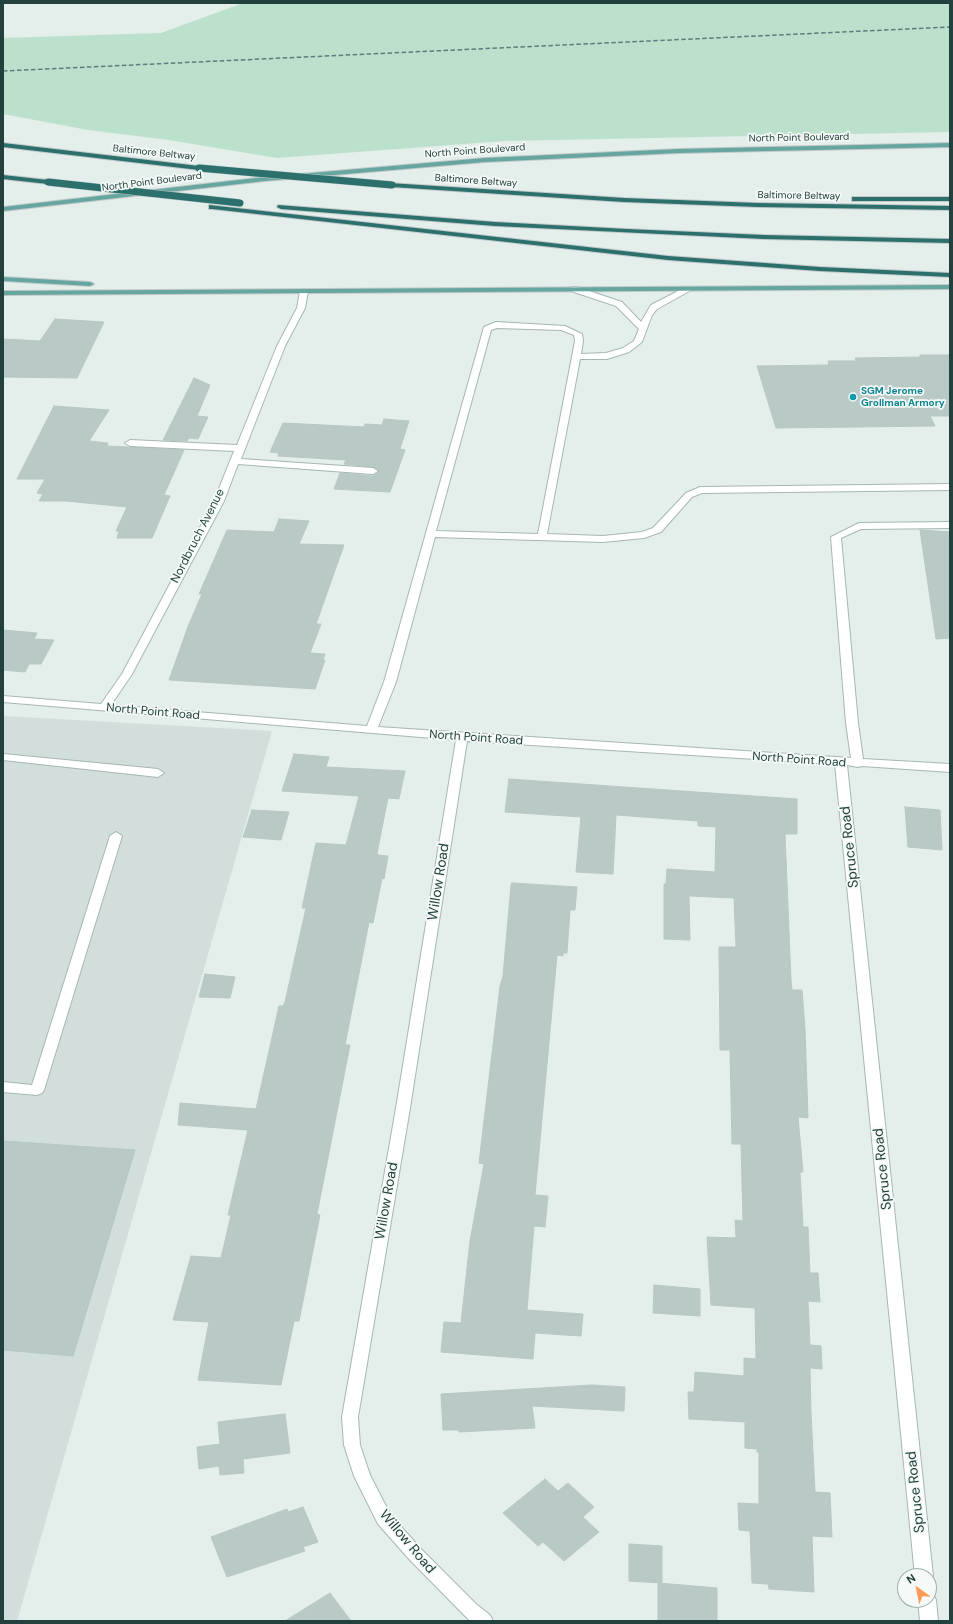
<!DOCTYPE html>
<html>
<head>
<meta charset="utf-8">
<style>
  body { margin:0 }
  #map { position:relative; width:953px; height:1624px; overflow:hidden; background:#e4eeeb; font-family:"DM Sans",sans-serif }
  canvas { display:block }
  .frame { position:absolute; inset:0; border:4px solid #22413e; pointer-events:none }
  .north { position:absolute; left:897px; top:1568px; width:40px; height:40px; box-sizing:border-box; background:#f5faf8; border:1px solid #a1b0ae; border-radius:50%; rotate:327deg; font-size:11px; font-weight:700; line-height:16px; text-align:center; color:#22413e }
  .north::after { content:''; display:block; margin:auto; width:14px; height:18px; background:#fa9a55; clip-path:polygon(50% 0,100% 100%,50% 72%,0 100%) }
</style>
</head>
<body>
<div id="map">
<canvas width="953" height="1624"></canvas>
<div class="frame"></div>
<div class="north">N</div>
</div>
<script>
const ctx = document.querySelector('canvas').getContext('2d');
ctx.lineJoin = 'round';
function fill(path, color) { ctx.fillStyle = color; ctx.fill(path, 'evenodd'); }
const shape = rows => new Path2D(rows.map(r => 'M' + r).join(''));
function stroke(path, color, width, dash) { ctx.strokeStyle = color; ctx.lineWidth = width; ctx.lineCap = dash ? 'butt' : 'round'; ctx.setLineDash(dash || []); ctx.stroke(path); }
function write(font, color, halo, rows, align = 'center') {
  ctx.font = font + ' "DM Sans",sans-serif'; ctx.lineWidth = 3.5; ctx.setLineDash([]); ctx.textBaseline = 'middle'; ctx.strokeStyle = halo; ctx.fillStyle = color; for (const [text, x, y, turn = 0] of rows) {
    ctx.save(); ctx.translate(x, y); ctx.rotate((+turn || 0) * Math.PI / 180); ctx.textAlign = isNaN(turn) ? turn : align; if (halo) ctx.strokeText(text, 0, 0); ctx.fillText(text, 0, 0); ctx.restore();
  }
}
fill(shape([
  [3,716,272,731,17,1621,3,1621]
]), '#d2dedb');
fill(shape([
  [243,3,950,3,950,132,504,141,277,158,169,140,88,130,3,114,3,38,161,33]
]), '#bbe1cc');
const building = shape([
  [55,319,104,322,77,378,3,377,3,339,40,341,55,319],
  [920,355,950,355,950,416,930,416,935,426,776,428,757,366,829,365,828,361,856,361,855,358,921,357,920,355],
  [194,378,210,385,197,416,208,417,198,439,189,438,187,441,163,440,194,378],
  [54,406,109,410,89,441,108,443,107,446,184,450,164,495,170,496,152,538,117,538,119,531,116,531,127,507,66,501,39,501,43,494,37,493,45,479,17,479,54,406],
  [384,419,409,421,400,449,405,450,390,492,334,489,340,473,373,476,379,472,374,467,344,464,346,460,278,456,279,453,270,452,283,423,364,427,365,424,382,425,384,419],
  [279,519,309,521,299,544,344,545,316,624,321,624,310,653,325,654,323,660,325,660,315,689,169,680,189,624,202,594,199,594,227,530,274,532,279,519],
  [920,530,950,532,950,638,936,639,920,530],
  [3,630,37,633,34,639,54,640,41,664,29,664,25,672,3,670,3,630],
  [294,754,329,757,326,767,405,771,399,799,388,798,377,853,378,855,388,856,384,879,382,878,373,923,369,922,345,1045,350,1045,317,1214,320,1215,299,1321,294,1321,281,1385,198,1380,209,1322,173,1320,191,1256,221,1258,231,1215,228,1215,248,1130,178,1125,180,1103,256,1109,279,1006,283,1006,285,1002,306,908,302,908,316,843,346,845,359,796,282,791,294,754],
  [509,779,797,799,797,834,785,834,791,981,792,990,802,990,805,1029,808,1118,798,1117,803,1172,800,1172,803,1227,808,1227,810,1273,818,1273,820,1302,808,1301,810,1345,821,1346,822,1369,810,1368,811,1414,815,1492,830,1493,832,1537,812,1536,814,1592,769,1589,768,1584,752,1583,750,1531,739,1530,738,1503,759,1504,759,1452,757,1452,757,1449,745,1448,745,1422,689,1419,688,1392,694,1392,695,1372,744,1376,744,1358,756,1359,755,1308,711,1305,707,1237,736,1238,735,1220,743,1221,741,1144,732,1144,730,1050,720,1050,719,947,736,947,734,898,689,896,690,940,664,939,664,884,666,884,667,869,715,872,716,827,698,826,698,821,616,815,613,874,576,872,581,817,505,812,509,779],
  [905,807,940,810,942,850,908,847,905,807],
  [252,810,289,812,281,840,243,837,252,810],
  [512,883,577,887,575,910,570,910,567,953,563,953,563,956,557,955,535,1195,548,1196,545,1227,534,1226,527,1310,583,1314,581,1336,535,1333,533,1359,441,1352,444,1322,461,1323,470,1241,484,1164,479,1163,500,986,503,976,511,885,512,883],
  [205,974,235,977,230,998,199,997,205,974],
  [3,1141,135,1150,73,1356,3,1350,3,1141],
  [654,1285,700,1289,700,1316,653,1313,654,1285],
  [592,1385,625,1387,624,1411,532,1406,535,1428,459,1432,459,1430,443,1430,441,1394,592,1385],
  [285,1414,290,1453,243,1459,244,1473,220,1475,219,1466,199,1469,197,1447,220,1444,218,1422,285,1414],
  [545,1479,558,1491,568,1483,594,1507,583,1517,599,1532,564,1561,543,1542,538,1546,503,1513,545,1479],
  [303,1507,318,1542,303,1547,305,1551,227,1577,211,1537,287,1509,288,1512,303,1507],
  [629,1544,662,1546,662,1583,629,1581,629,1544],
  [658,1583,717,1588,717,1621,658,1621,658,1583],
  [330,1593,351,1621,285,1621,330,1593]
]);
fill(building, '#b9c9c5');
stroke(building, '#b6c8c4', 1);
const minor = shape([
  [571,287,577,287,622,302,641,322,651,305,686,287,693,289,657,309,652,315,642,342,629,352,607,359,580,359,547,534,603,536,642,532,653,528,686,493,700,487,950,484,950,490,702,493,692,497,661,532,644,538,603,542,435,537,396,682,378,727,851,758,846,723,831,537,859,523,950,522,950,528,861,529,841,538,858,723,863,759,950,764,950,772,862,766,858,767,847,765,933,1576,929,1582,929,1576,915,1576,835,764,467,741,410,1108,358,1417,360,1445,370,1475,390,1514,421,1549,477,1605,490,1615,493,1621,470,1621,409,1559,378,1524,354,1476,344,1445,342,1417,396,1108,456,740,3,702,3,696,101,704,122,674,214,501,234,451,130,446,125,443,130,440,237,445,277,346,297,308,300,291,304,289,308,291,305,308,285,346,241,459,373,468,378,471,373,474,238,464,224,501,132,674,111,705,367,726,384,682,484,327,496,322,565,326,582,334,583,341,581,354,606,353,623,348,634,341,639,329,616,306,571,291,571,287],
  [497,328,561,330,574,335,575,341,538,534,436,531,491,330,497,328],
  [3,754,158,769,164,773,158,777,3,760,3,754],
  [116,832,122,836,44,1090,42,1093,37,1095,3,1092,3,1082,32,1085,110,836,116,832],
  [929,1593,933,1594,936,1600,938,1621,920,1621,918,1600,929,1600,929,1593]
]);
const major = shape([
  [950,143,950,147,679,153,485,162,265,181,3,211,3,207,265,177,485,158,679,149,950,143],
  [3,277,90,282,94,284,90,286,3,281,3,277],
  [950,285,950,289,3,295,3,291,950,285]
]);
const highway = shape([
  [3,143,199,166,203,168,199,170,3,147,3,143],
  [3,175,48,180,52,182,48,184,3,179,3,175],
  [389,183,624,198,758,203,950,206,950,210,758,207,624,202,392,187,388,185,389,183],
  [852,197,950,197,950,201,852,201,852,197],
  [209,205,668,256,820,267,950,273,950,277,820,271,668,260,212,209,209,209,209,205],
  [278,205,495,222,627,229,764,235,950,239,950,243,764,239,495,226,281,209,277,207,278,205]
]);
stroke(minor, '#a6b7b4', 2);
stroke(major, '#c1cac9', 2);
stroke(highway, '#c1cac9', 2);
fill(minor, '#fff');
fill(major, '#65a6a1');
fill(highway, '#2b706d');
stroke(shape([
  [3,71,950,27]
]), '#5c7d79', 1.5, [4.5, 2.5]);
const highwayBridge = shape([
  [199,168,392,185],
  [48,182,240,203]
]);
stroke(highwayBridge, '#c1cac9', 8, []);
stroke(highwayBridge, '#2b706d', 7);
for (const [x, y, r, color] of [
  [853,397,4,"#0f9aa8"]
]) { const dot = new Path2D(); dot.arc(x, y, r, 0, 2 * Math.PI); ctx.fillStyle = color; ctx.fill(dot); stroke(dot, '#f5faf8', 1.5); }
write('10px', '#22413e', '#f5faf8', [
  ["North Point Boulevard",799,138,-1],
  ["North Point Boulevard",475,151,-4],
  ["Baltimore Beltway",154,153,6],
  ["Baltimore Beltway",476,181,4],
  ["North Point Boulevard",152,182,-7],
  ["Baltimore Beltway",799,196,1]
]);
write('bold 10px', '#0d838f', '#f5faf8', [
  ["SGM Jerome",861,391],
  ["Grollman Armory",861,403]
], 'left');
write('12px', '#22413e', '#f5faf8', [
  ["Nordbruch Avenue",198,536,-63],
  ["North Point Road",153,712,5],
  ["North Point Road",476,738,4],
  ["North Point Road",799,760,4]
]);
write('14px', '#22413e', '#f5faf8', [
  ["Spruce Road",850,847,-96],
  ["Willow Road",439,882,-81],
  ["Spruce Road",883,1169,-96],
  ["Willow Road",387,1201,-80],
  ["Spruce Road",916,1492,-96],
  ["Willow Road",407,1542,50]
]);
</script>
</body>
</html>
